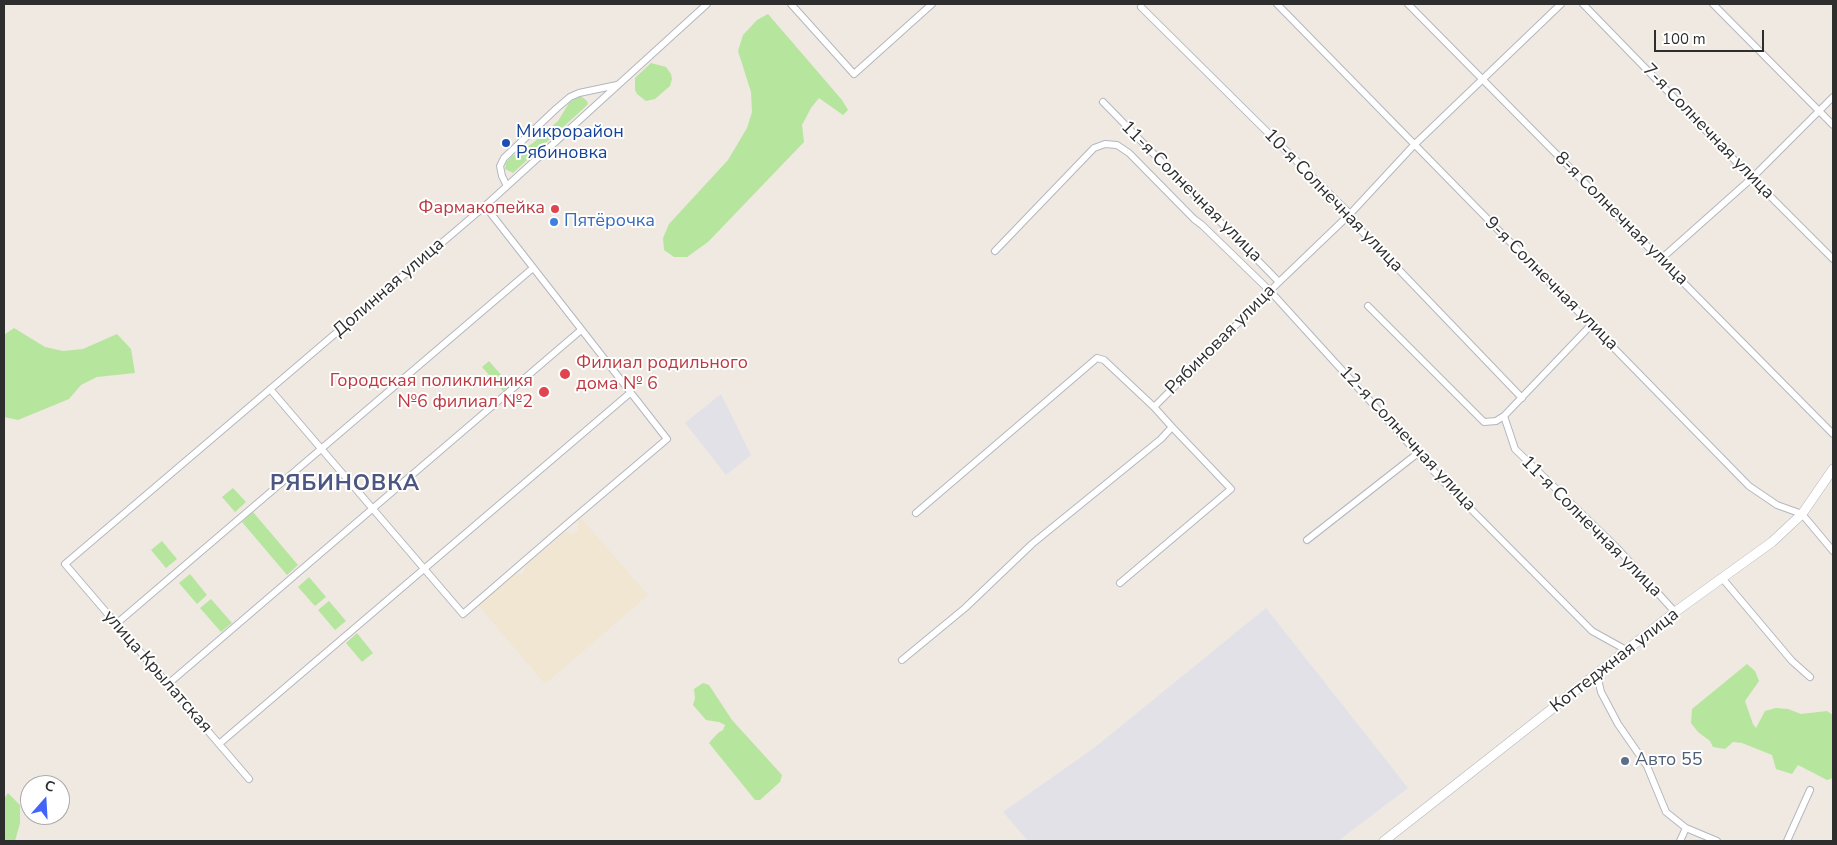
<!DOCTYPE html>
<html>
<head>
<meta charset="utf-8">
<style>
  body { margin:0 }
  #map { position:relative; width:1837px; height:845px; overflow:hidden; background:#efe9e1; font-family:"Nunito Sans",sans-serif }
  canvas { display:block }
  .frame { position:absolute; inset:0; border:5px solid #2e2e2e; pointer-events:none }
  .north { position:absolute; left:20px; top:775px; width:50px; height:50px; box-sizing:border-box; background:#fff; border:1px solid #ababab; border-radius:50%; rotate:19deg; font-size:14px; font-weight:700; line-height:20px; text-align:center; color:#2e2e2e }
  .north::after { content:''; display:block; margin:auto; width:18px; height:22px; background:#4264fb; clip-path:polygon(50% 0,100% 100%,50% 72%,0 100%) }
  .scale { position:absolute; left:1654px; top:30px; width:110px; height:22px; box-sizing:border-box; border:2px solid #2e2e2e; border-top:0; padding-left:6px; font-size:15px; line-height:18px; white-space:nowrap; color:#2e2e2e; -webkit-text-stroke:4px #fff; paint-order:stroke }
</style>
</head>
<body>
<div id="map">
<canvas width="1837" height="845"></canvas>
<div class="frame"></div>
<div class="north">С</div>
<div class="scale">100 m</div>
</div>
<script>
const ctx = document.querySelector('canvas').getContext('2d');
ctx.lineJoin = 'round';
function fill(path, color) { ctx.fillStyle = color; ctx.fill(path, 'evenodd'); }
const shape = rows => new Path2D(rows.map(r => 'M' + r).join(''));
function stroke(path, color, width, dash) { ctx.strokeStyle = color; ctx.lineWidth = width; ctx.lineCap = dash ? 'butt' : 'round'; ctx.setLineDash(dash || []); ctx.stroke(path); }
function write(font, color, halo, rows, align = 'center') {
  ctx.font = font + ' "Nunito Sans",sans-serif'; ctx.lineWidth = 4; ctx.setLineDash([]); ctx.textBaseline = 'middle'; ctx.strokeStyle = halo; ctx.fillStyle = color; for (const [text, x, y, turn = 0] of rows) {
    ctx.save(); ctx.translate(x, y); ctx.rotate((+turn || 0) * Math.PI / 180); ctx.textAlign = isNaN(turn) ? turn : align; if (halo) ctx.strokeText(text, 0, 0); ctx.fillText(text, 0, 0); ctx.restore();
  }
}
fill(shape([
  [721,394,751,455,726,475,685,423],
  [1266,608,1408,788,1338,841,1028,841,1003,812,1094,748]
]), '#e3e1e8');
fill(shape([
  [581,518,648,595,545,684,478,605,516,573,521,575,523,573,527,564,565,532,573,535,578,531,578,520]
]), '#f0e6d1');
fill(shape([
  [768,14,842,100,848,110,843,115,819,98,811,108,802,125,804,142,708,242,687,257,674,257,664,250,663,238,669,224,728,160,747,128,752,112,751,92,738,51,743,35,757,20],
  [651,63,666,67,671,74,672,79,670,86,655,99,646,101,637,94,635,90,635,78],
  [581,96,587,101,588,104,584,108,513,173,505,169,506,163,511,157,533,143,558,121,569,103,577,97],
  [14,328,45,347,63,351,83,349,117,334,131,349,135,373,97,377,81,385,69,399,18,420,4,417,4,335],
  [489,361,510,385,503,391,482,367],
  [233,488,246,502,235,512,222,497],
  [253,512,298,565,287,575,242,522],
  [162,541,177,559,166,568,151,550],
  [190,574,207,595,197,604,179,583],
  [309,577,326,597,315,606,298,587],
  [211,599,232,623,221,632,200,608],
  [329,601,346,621,335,630,318,610],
  [357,633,373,653,362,662,346,643],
  [1747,664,1755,671,1759,681,1745,701,1753,724,1756,728,1765,711,1776,708,1788,709,1801,714,1827,711,1833,715,1833,778,1827,780,1798,765,1792,774,1776,769,1772,755,1742,743,1733,742,1725,749,1713,747,1710,741,1698,732,1691,723,1692,709],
  [703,683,709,685,732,720,782,775,780,782,760,800,755,800,709,743,718,733,723,730,725,725,719,722,706,720,693,705,695,698,694,689],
  [8,793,20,805,20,823,15,841,4,841,4,799]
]), '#b6e59e');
const street = shape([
  [791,4,854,74,932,4],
  [1277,4,1749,486,1777,505,1802,514,1833,551],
  [1408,4,1833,434],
  [1583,4,1752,178,1833,259],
  [1713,4,1833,125],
  [1141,7,1350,214,1356,225,1522,398],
  [1103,102,1279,282],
  [507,186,502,176,500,166,504,158,557,108,570,97,579,93,617,85],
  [995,251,1094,148,1105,144,1117,145,1129,153,1194,219,1202,225,1270,291,1441,479,1592,631,1628,651],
  [1661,259,1752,178,1833,97],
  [1368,306,1484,422,1496,421,1504,416,1515,449,1617,548,1675,612],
  [270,389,463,614,567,524,667,439,485,206],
  [1504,416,1591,325],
  [916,513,1097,358,1104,360,1154,407],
  [1307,540,1418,453],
  [1722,578,1792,661,1810,677],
  [1120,583,1231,489,1172,427],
  [116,624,533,268],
  [902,660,965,608,1032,544,1161,439,1172,427,1154,407,1279,282,1350,214,1414,145,1561,4],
  [1597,675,1601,692,1618,724,1647,766,1666,812,1686,828,1717,841],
  [168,684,581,330],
  [219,744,630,393],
  [249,779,65,564,485,206,707,4],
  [1680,841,1686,828],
  [1787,841,1810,790]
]);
const secondary = shape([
  [1384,841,1675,612,1772,542,1802,514,1833,469]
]);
stroke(street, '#b4b7c1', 8);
stroke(secondary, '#b4b7c1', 10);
stroke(street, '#fff', 6);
stroke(secondary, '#fff', 9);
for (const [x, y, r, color] of [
  [506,143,5,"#1a4fb4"],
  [555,209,5,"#e0444e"],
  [554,222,5,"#3f7fe0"],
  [565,374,6,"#e0444e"],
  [544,392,6,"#e0444e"],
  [1625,761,5,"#5c6f8a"]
]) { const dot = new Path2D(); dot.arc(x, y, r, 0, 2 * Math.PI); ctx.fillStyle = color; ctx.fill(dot); stroke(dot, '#fff', 2); }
write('18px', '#2e2e2e', '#fff', [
  ["7-я Солнечная улица",1708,132,46],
  ["11-я Солнечная улица",1191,192,45],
  ["10-я Солнечная улица",1333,201,46],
  ["8-я Солнечная улица",1621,219,45],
  ["9-я Солнечная улица",1551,284,45],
  ["Долинная улица",389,288,-41],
  ["Рябиновая улица",1221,340,-45],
  ["12-я Солнечная улица",1407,439,47],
  ["11-я Солнечная улица",1591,527,45],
  ["Коттеджная улица",1615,661,-38],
  ["улица Крылатская",157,672,49]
]);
write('18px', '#164399', '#fff', [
  ["Микрорайон",516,133],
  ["Рябиновка",516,154]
], 'left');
write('18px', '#be3a42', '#fff', [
  ["Фармакопейка",545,209],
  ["Филиал родильного",576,364,"left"],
  ["дома № 6",576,385,"left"],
  ["Городская поликлиникя",533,382],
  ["№6 филиал №2",533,403]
], 'right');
write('18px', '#366cbe', '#fff', [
  ["Пятёрочка",564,222]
], 'left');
write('18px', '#4e5e75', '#fff', [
  ["Авто 55",1635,761]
], 'left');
ctx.letterSpacing = '1px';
write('bold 22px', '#4d5680', '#fff', [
  ["РЯБИНОВКА",345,485]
]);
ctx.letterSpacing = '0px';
</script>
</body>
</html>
